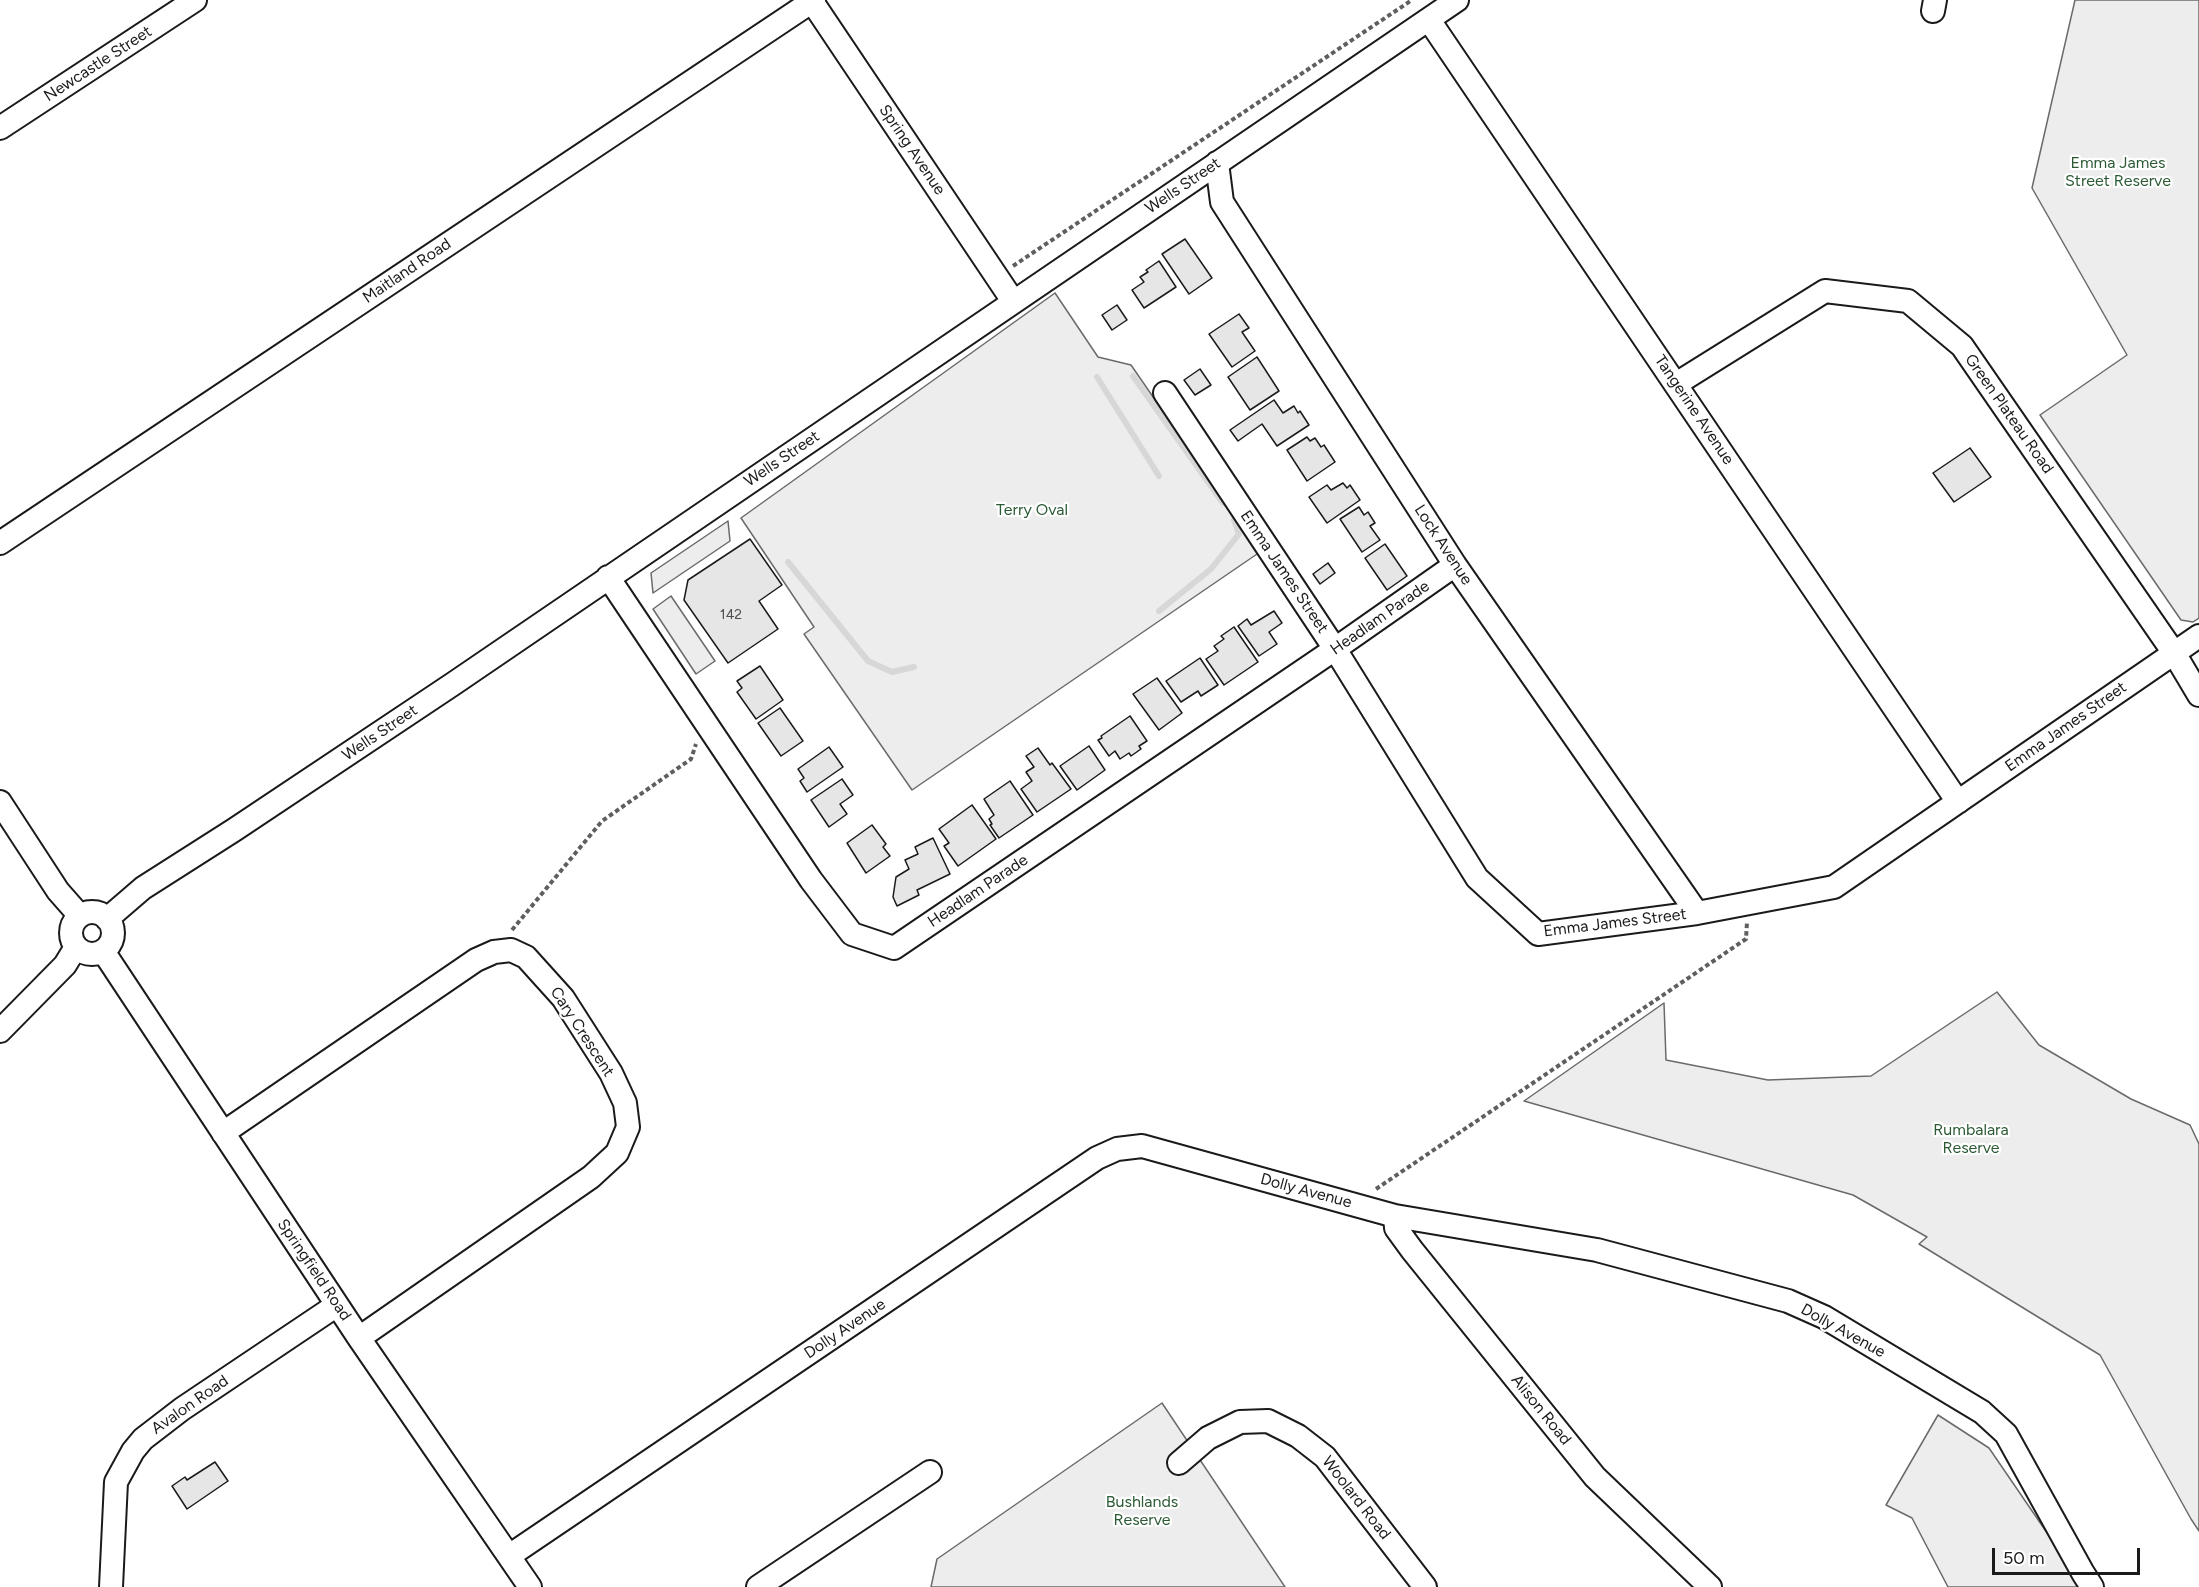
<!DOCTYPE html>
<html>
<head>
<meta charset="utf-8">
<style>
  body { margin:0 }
  #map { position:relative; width:2199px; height:1587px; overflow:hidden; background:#fff; font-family:Figtree,sans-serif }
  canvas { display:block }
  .scale { position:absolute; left:1992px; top:1548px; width:148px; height:27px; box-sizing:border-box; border:3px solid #1a1a1a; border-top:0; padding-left:8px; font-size:18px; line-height:21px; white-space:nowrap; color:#1a1a1a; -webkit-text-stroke:4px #fff; paint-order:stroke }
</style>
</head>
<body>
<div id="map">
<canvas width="2199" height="1587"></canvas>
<div class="scale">50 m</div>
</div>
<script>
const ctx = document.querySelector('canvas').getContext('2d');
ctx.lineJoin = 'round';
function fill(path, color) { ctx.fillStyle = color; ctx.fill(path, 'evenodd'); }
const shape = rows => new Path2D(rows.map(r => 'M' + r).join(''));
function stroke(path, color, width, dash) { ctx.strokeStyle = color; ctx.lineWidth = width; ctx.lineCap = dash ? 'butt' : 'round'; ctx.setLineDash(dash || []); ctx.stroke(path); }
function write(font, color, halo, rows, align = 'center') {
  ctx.font = font + ' Figtree,sans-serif'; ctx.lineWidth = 4.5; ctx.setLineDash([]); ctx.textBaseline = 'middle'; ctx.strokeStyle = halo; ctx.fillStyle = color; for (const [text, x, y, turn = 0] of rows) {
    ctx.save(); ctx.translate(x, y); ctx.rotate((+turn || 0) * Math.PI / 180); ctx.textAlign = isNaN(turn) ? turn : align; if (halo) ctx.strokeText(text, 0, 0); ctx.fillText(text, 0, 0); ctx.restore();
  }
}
const built = shape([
  [2075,0,2199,0,2199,618,2193,622,2181,620,2040,415,2127,355,2032,188,2075,0],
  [1055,293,1098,357,1131,365,1260,552,912,790,804,634,814,627,741,518,1055,293],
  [728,521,730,541,653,593,651,573,728,521],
  [671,596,715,661,696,674,653,609,671,596],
  [1997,992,2039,1045,2131,1099,2190,1125,2199,1144,2199,1531,2191,1519,2100,1355,1919,1244,1927,1237,1853,1195,1524,1101,1664,1003,1666,1060,1768,1080,1871,1076,1997,992],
  [1162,1403,1285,1587,931,1587,937,1559,1162,1403],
  [1938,1415,1989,1448,2084,1587,1948,1587,1912,1518,1886,1505,1938,1415]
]);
fill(built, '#ededed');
stroke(built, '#6a6a6a', 1.5);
stroke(shape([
  [1133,376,1223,503],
  [1097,377,1159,476],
  [788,562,868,661,892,672,914,667],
  [1159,611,1211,569,1239,534,1234,520]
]), '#d7d7d7', 6);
const building = shape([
  [1185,239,1212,278,1189,294,1162,254,1185,239],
  [1159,261,1176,287,1144,308,1132,290,1144,282,1140,277,1148,272,1146,270,1159,261],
  [1117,305,1127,320,1112,330,1102,315,1117,305],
  [1239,314,1249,328,1242,332,1255,351,1232,367,1209,334,1239,314],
  [1257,357,1279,391,1250,410,1228,377,1257,357],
  [1200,369,1211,385,1195,395,1184,380,1200,369],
  [1274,400,1283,413,1294,406,1298,413,1300,411,1309,425,1277,446,1262,424,1238,441,1230,430,1274,400],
  [1307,437,1310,441,1315,438,1321,447,1324,445,1335,462,1307,481,1287,450,1307,437],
  [1970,448,1991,477,1954,502,1933,473,1970,448],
  [1343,483,1347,488,1350,485,1360,500,1327,523,1309,497,1327,485,1331,490,1343,483],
  [1359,507,1364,515,1368,512,1375,523,1370,526,1380,540,1362,552,1340,519,1359,507],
  [750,539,782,585,759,601,778,629,728,663,684,600,688,580,750,539],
  [1385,544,1407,576,1387,590,1365,558,1385,544],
  [1328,563,1335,573,1320,584,1313,574,1328,563],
  [1274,611,1282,623,1269,632,1277,644,1259,656,1238,626,1247,619,1251,625,1274,611],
  [1234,627,1258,662,1224,685,1206,659,1218,651,1214,646,1224,639,1221,636,1234,627],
  [1200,658,1218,685,1201,696,1198,691,1181,702,1166,681,1200,658],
  [760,666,783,700,756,719,737,692,742,688,737,681,760,666],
  [1157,678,1182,713,1159,730,1133,694,1157,678],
  [780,708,803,741,781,756,758,723,780,708],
  [1130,716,1147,741,1139,746,1141,749,1131,756,1129,753,1120,759,1115,751,1109,756,1098,740,1102,738,1101,736,1130,716],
  [1089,746,1105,770,1077,790,1060,766,1089,746],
  [829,747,843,767,807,792,800,781,804,778,798,769,829,747],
  [1038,748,1050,765,1052,763,1071,789,1037,812,1021,789,1032,781,1026,772,1034,767,1026,756,1038,748],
  [842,779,853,795,840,804,847,814,829,827,811,800,842,779],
  [1010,781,1033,815,999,838,990,825,992,824,989,819,994,815,984,799,1010,781],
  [972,805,996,839,958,866,944,846,949,843,939,829,972,805],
  [872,825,886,844,883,847,890,856,866,873,847,843,872,825],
  [933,838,950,874,917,890,919,895,897,906,893,897,896,877,909,869,905,860,918,854,915,847,933,838],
  [215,1462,228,1481,187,1509,172,1486,185,1477,187,1480,215,1462]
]);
fill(building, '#e6e6e6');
stroke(building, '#1a1a1a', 1.5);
const minor = shape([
  [811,0,1013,301],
  [1933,11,1935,0],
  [1429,20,1958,802],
  [0,128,195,0],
  [1217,163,1222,202,1455,565,1697,913],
  [1676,384,1825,291,1908,301,1962,346,2174,653,2199,695],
  [1165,393,1335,649,1477,878,1538,934,1697,913,1834,887,2199,636],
  [0,543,814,0],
  [608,577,811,880,852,934,894,948,1335,649,1455,565],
  [0,802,58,891,80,916],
  '71 933a21 21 0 1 1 42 0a21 21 0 1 1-42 0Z',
  [107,919,143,888,234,830,453,684,1457,0],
  [103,951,359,1338,530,1587],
  [0,1031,65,965,76,947],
  [223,1133,476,960,494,952,511,950,526,957,563,998,611,1073,625,1103,628,1127,617,1153,591,1177,359,1338],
  [1395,1216,1396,1228,1412,1250,1595,1477,1710,1587],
  [1179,1463,1208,1438,1240,1422,1268,1421,1298,1436,1325,1457,1425,1587],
  [509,1556,1097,1158,1117,1149,1142,1146,1395,1216,1597,1250,1788,1301,1824,1317,1982,1412,2006,1434,2083,1573,2092,1587],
  [111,1587,116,1482,133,1451,143,1439,182,1409,337,1305],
  [758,1587,930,1472]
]);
stroke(minor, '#1a1a1a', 26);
stroke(shape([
  [1013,266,1412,0],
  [512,930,602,821,691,759,696,744],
  [1376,1189,1746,939,1747,922]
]), '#5f5f5f', 4, [4.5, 3]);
stroke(minor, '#fff', 22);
write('14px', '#4d4d4d', null, [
  ["142",731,615]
]);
write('16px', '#1a1a1a', '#fff', [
  ["Newcastle Street",98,64,-33],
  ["Spring Avenue",912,150,56],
  ["Wells Street",1183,186,-34],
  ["Maitland Road",407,271,-34],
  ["Tangerine Avenue",1694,410,56],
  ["Green Plateau Road",2009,414,55],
  ["Wells Street",782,459,-34],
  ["Lock Avenue",1443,545,57],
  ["Emma James Street",1284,572,56],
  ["Headlam Parade",1380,618,-35],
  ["Emma James Street",2066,727,-35],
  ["Wells Street",380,733,-34],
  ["Headlam Parade",978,891,-34],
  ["Emma James Street",1615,923,-7],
  ["Cary Crescent",582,1032,57],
  ["Dolly Avenue",1306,1191,15],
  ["Springfield Road",314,1270,56],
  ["Dolly Avenue",845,1329,-34],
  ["Dolly Avenue",1843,1331,29],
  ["Avalon Road",190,1405,-35],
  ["Alison Road",1541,1410,51],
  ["Woolard Road",1356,1498,52]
]);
write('16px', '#2b5a34', '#fff', [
  ["Emma James",2118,163],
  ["Street Reserve",2118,181],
  ["Terry Oval",1032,510],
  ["Rumbalara",1971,1130],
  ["Reserve",1971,1148],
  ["Bushlands",1142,1502],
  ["Reserve",1142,1520]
]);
</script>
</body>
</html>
